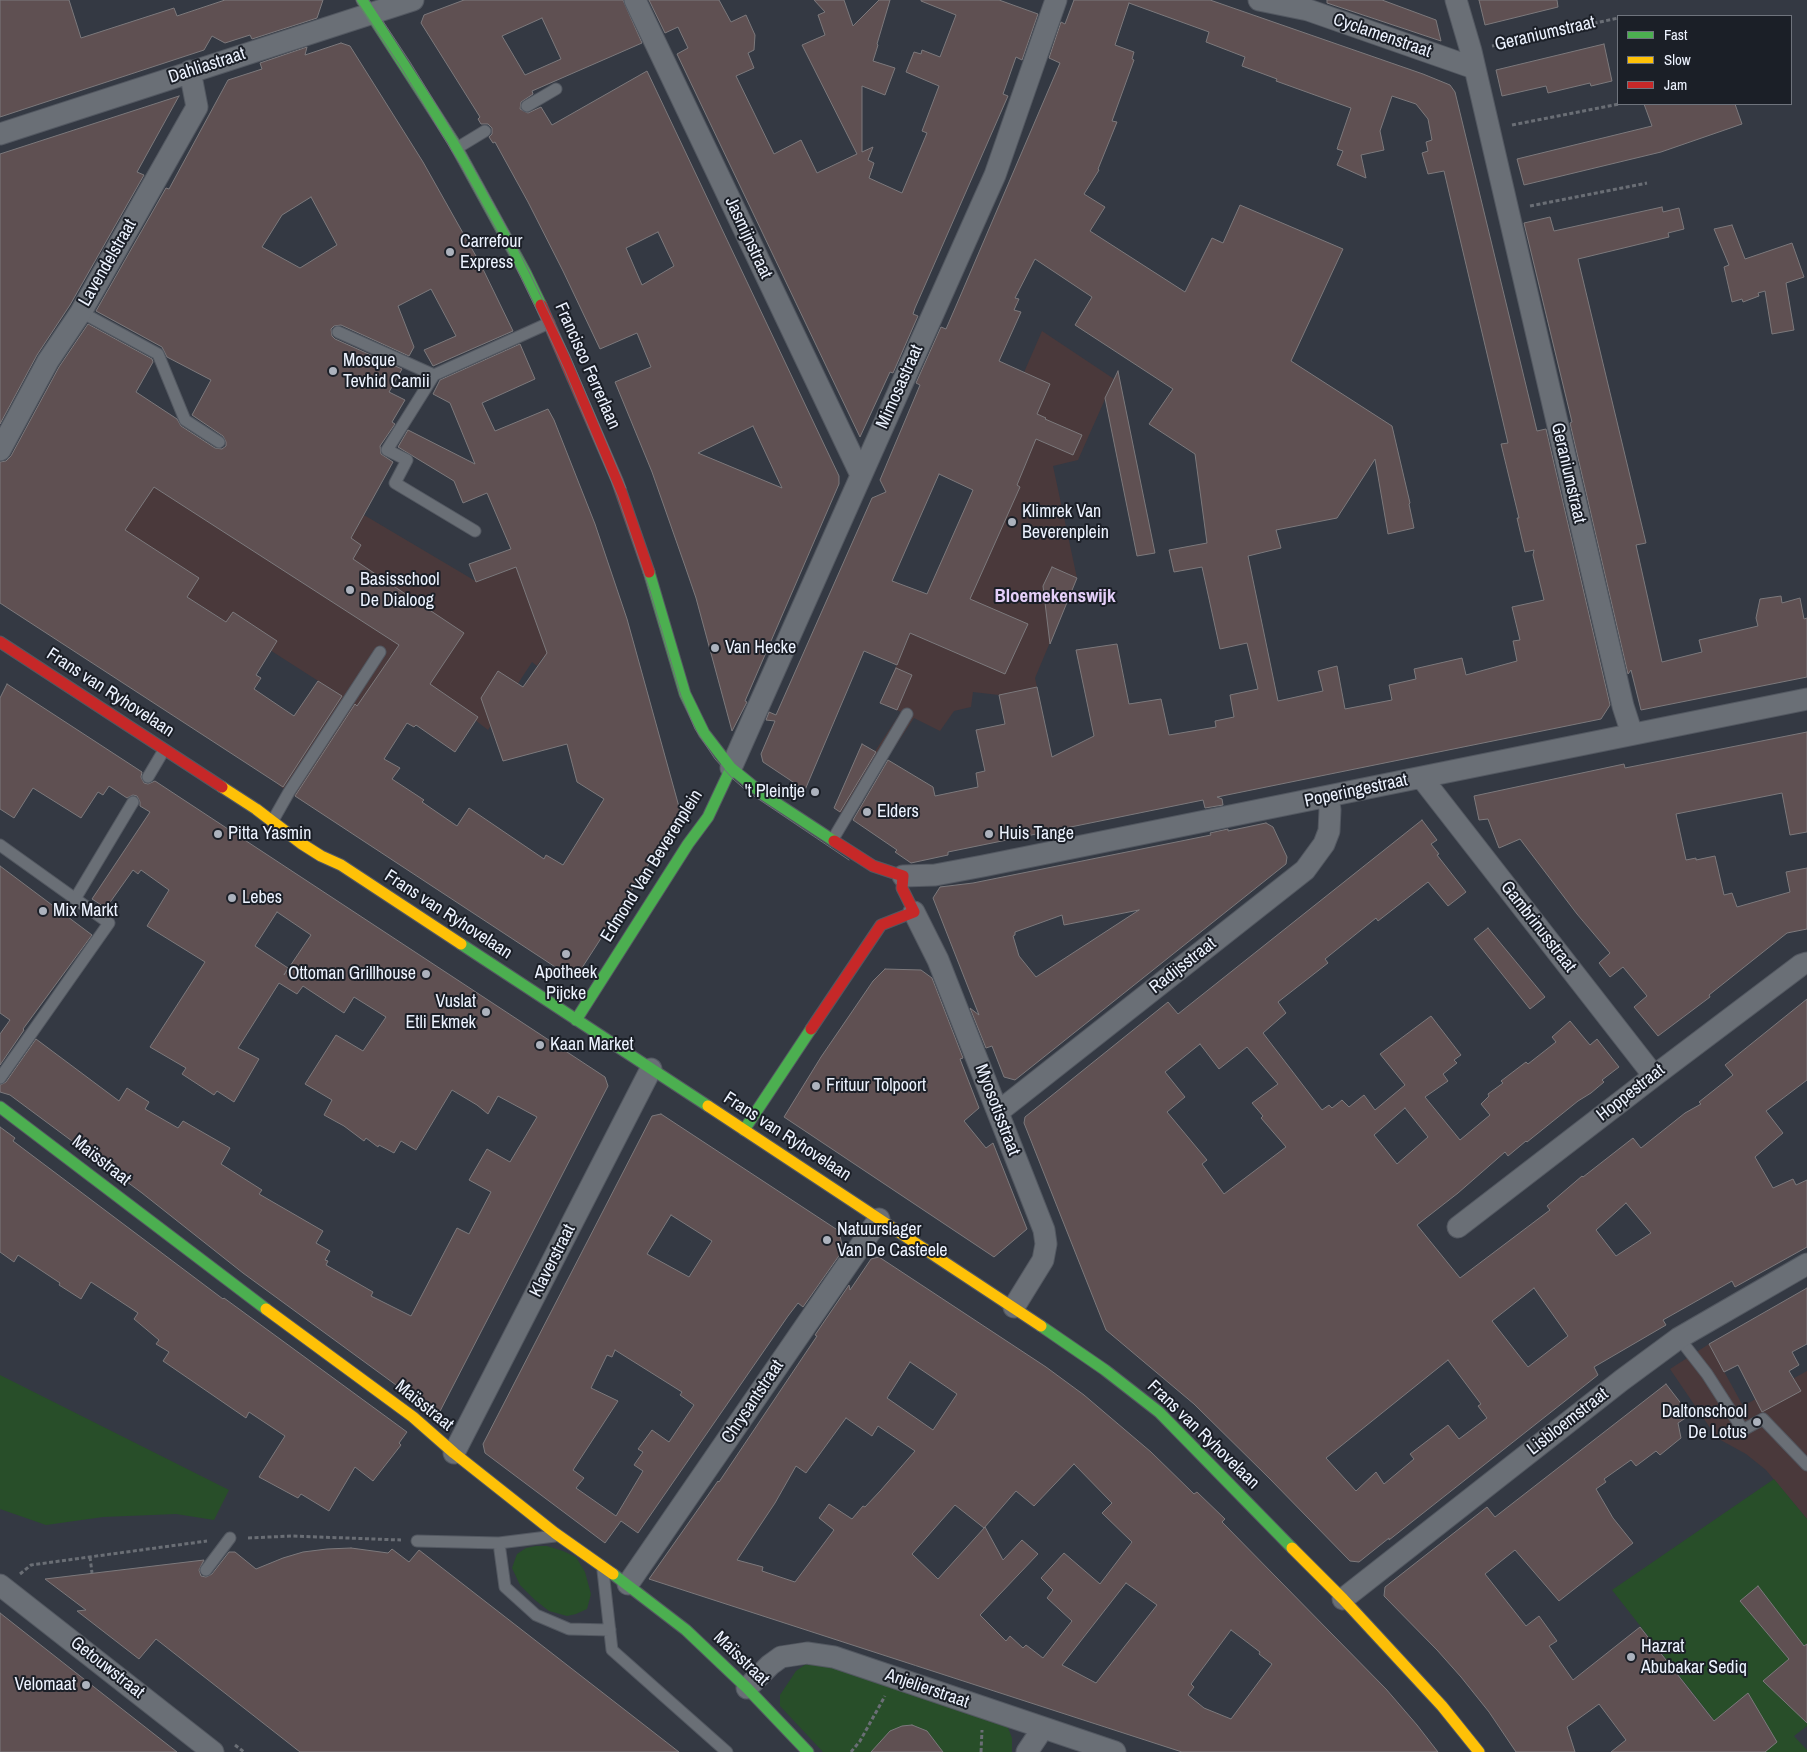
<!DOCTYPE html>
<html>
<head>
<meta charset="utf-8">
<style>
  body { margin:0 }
  #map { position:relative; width:1807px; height:1752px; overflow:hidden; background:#343943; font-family:"Archivo Narrow",sans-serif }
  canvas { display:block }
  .legend { position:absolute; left:1617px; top:15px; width:175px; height:90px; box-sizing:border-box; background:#1b1f27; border:1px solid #6f747d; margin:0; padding:6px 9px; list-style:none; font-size:15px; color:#edf3ff }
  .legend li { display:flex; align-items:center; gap:10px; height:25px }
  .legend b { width:25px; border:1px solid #6f747d }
</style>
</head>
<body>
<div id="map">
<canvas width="1807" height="1752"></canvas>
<ul class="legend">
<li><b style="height:6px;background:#4caf50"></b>Fast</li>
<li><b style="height:6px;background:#ffc107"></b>Slow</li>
<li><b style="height:6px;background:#c62828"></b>Jam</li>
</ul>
</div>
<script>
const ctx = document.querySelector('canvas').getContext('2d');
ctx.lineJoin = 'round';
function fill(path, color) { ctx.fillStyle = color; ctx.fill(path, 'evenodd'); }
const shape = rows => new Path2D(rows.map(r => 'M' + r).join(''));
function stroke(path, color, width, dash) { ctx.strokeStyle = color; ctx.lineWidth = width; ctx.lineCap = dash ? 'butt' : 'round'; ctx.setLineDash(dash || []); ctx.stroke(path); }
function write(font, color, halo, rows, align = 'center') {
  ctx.font = font + ' "Archivo Narrow",sans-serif'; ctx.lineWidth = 4; ctx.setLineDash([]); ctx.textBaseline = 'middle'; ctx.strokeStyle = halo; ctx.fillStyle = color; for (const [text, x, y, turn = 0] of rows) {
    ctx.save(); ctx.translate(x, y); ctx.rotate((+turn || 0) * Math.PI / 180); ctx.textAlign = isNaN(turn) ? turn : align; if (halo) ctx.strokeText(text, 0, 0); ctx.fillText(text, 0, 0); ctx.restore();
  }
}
fill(shape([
  [1042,331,1114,379,1078,460,1053,466,1077,578,1035,678,1037,687,999,695,973,692,971,707,954,711,940,731,914,718,848,817,836,810,901,712,880,703],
  [66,374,353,559,361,545,351,538,364,515,477,582,516,567,599,639,543,657,537,666,532,662,488,730,470,716,398,693,326,816,319,812,309,802,306,803,278,785,337,693,89,534],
  [1709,1344,1743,1406,1807,1371,1807,1519,1766,1470,1746,1454,1717,1438,1670,1369]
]), '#4a393b');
fill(shape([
  [0,1375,229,1490,214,1520,176,1514,103,1517,46,1525,0,1509],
  [1774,1479,1807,1519,1807,1709,1800,1716,1807,1723,1807,1726,1794,1736,1807,1750,1807,1752,1739,1752,1612,1590],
  [536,1546,547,1546,563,1551,576,1557,585,1572,591,1594,587,1609,576,1614,567,1616,549,1611,535,1600,520,1585,512,1568,517,1554,526,1548],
  [806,1664,832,1666,1007,1725,1012,1738,1012,1752,823,1752,780,1706,780,1695,796,1671]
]), '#284e29');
const building = shape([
  [0,0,69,0,81,38,174,8,177,16,225,0,323,0,317,18,252,39,250,35,225,43,212,36,204,50,0,117,0,0],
  [464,0,623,0,642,43,532,91,533,94,521,102,520,109,528,113,541,107,552,125,647,71,839,476,839,484,745,701,747,702,732,731,696,598,685,566,652,472,615,382,651,367,637,333,600,349,563,271,528,202,495,142,493,143,489,137,492,134,492,128,488,124,481,124,478,119,480,117,421,23,424,15,464,0],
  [542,18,561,59,525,75,502,36,542,18],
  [658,232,674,266,642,285,626,248,658,232],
  [753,426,782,488,698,453,753,426],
  [649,0,719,0,731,22,746,15,755,35,754,50,748,53,754,68,736,76,774,154,801,140,817,173,857,154,802,45,825,35,818,15,825,12,814,0,844,0,853,26,879,0,890,0,877,44,878,45,873,61,895,68,885,95,862,86,862,152,873,147,868,160,874,163,869,178,902,193,927,133,922,131,939,86,906,72,914,52,921,54,922,50,940,57,956,15,921,1,921,0,999,0,1038,14,1022,60,1016,57,1003,94,1008,96,915,308,913,314,918,316,893,373,890,372,860,437,677,54,688,48,678,27,665,33,649,0],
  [1074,0,1210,0,1423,74,1450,85,1455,92,1537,431,1546,429,1610,705,1601,719,1217,797,1222,799,1223,805,1205,808,1203,800,948,852,948,855,911,863,895,852,897,850,853,820,888,760,933,787,935,796,978,787,976,773,985,771,976,730,1005,724,999,695,1037,687,1052,757,1094,736,1076,650,1117,644,1129,704,1161,699,1169,735,1216,727,1215,721,1234,717,1230,695,1258,689,1247,643,1220,649,1202,567,1174,572,1169,550,1207,543,1195,454,1149,424,1173,389,1075,325,1092,297,1035,259,1015,298,1019,299,1014,310,1021,312,999,361,1050,384,1037,414,1046,418,1045,419,1082,435,1073,455,1036,439,1017,485,1020,487,970,599,1028,624,1005,674,910,633,897,665,864,651,805,790,763,762,761,754,775,721,766,720,769,712,776,715,872,498,886,492,880,480,920,385,916,383,941,327,946,329,959,299,1060,63,1049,58,1061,22,1065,24,1074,0],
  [1129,3,1209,32,1206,42,1245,57,1242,66,1277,79,1276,81,1351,108,1337,149,1343,151,1337,165,1366,178,1361,155,1384,150,1380,131,1392,96,1416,104,1428,119,1432,140,1426,142,1428,151,1422,153,1428,174,1444,171,1508,443,1501,444,1519,518,1517,518,1525,552,1534,550,1533,555,1544,600,1512,607,1520,640,1513,641,1517,661,1466,675,1462,658,1414,669,1416,679,1389,685,1392,700,1345,709,1337,666,1318,671,1323,691,1278,701,1248,556,1281,548,1276,530,1337,518,1375,459,1388,534,1414,528,1409,504,1410,503,1392,426,1291,361,1343,249,1240,205,1223,243,1212,238,1185,292,1090,231,1105,207,1084,194,1099,170,1098,169,1117,122,1112,121,1134,60,1132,59,1134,52,1115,45,1129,3],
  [939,474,973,490,927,594,892,581,939,474],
  [1327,0,1382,0,1436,20,1441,41,1327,3,1327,0],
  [1479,0,1557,0,1558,7,1485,25,1479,0],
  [341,43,350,46,423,162,481,265,513,331,433,366,424,350,456,336,431,289,398,306,414,347,409,356,341,325,334,326,331,329,332,336,335,339,402,369,389,392,405,400,392,422,395,424,380,446,381,454,393,462,351,538,361,545,353,559,464,633,430,684,478,717,455,752,416,725,414,727,407,723,384,759,400,768,392,779,424,800,422,802,457,826,469,808,544,859,546,855,563,865,604,799,577,782,567,744,503,761,481,698,498,671,523,687,547,653,516,567,476,582,469,564,511,549,487,493,463,503,454,481,398,447,408,430,475,464,450,403,433,394,440,380,520,344,535,379,482,403,495,431,548,409,554,420,595,524,627,619,681,814,578,974,569,976,295,796,355,704,357,706,399,645,154,487,125,530,199,578,187,597,226,622,233,612,277,641,256,675,261,678,254,689,294,716,318,681,342,696,283,787,0,603,0,462,6,461,11,456,59,367,88,324,152,359,153,362,136,392,177,419,181,426,215,448,222,449,226,446,226,442,223,436,192,415,211,380,167,357,162,347,96,311,166,188,169,189,228,80,262,69,260,63,307,47,305,55,341,43],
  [311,197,337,245,300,268,262,247,282,215,311,197],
  [1604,44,1612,81,1591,86,1590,83,1548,93,1546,86,1502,96,1496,70,1604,44],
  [179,96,137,172,144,175,70,305,37,355,0,424,0,154,179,96],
  [1644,104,1735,104,1742,124,1661,152,1524,185,1517,159,1652,126,1644,104],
  [1662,207,1663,212,1679,208,1684,229,1668,233,1669,237,1578,259,1646,543,1636,545,1662,662,1702,652,1699,640,1758,626,1756,618,1760,599,1781,596,1782,603,1800,598,1804,619,1807,618,1807,677,1641,710,1631,670,1628,674,1570,423,1572,422,1524,223,1550,217,1554,231,1662,207],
  [1732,225,1745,259,1792,243,1804,277,1786,283,1794,330,1772,334,1765,291,1758,293,1759,296,1743,302,1742,299,1732,302,1724,267,1729,265,1714,229,1732,225],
  [1118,371,1155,553,1137,556,1105,398,1118,371],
  [1052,567,1077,578,1050,644,1043,586,1052,567],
  [896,668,912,675,897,710,880,703,896,668],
  [7,684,142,772,141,777,144,783,148,784,155,781,605,1077,608,1086,437,1417,422,1404,243,1273,142,1193,10,1095,0,1092,0,1085,6,1082,36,1039,119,1101,127,1088,149,1102,145,1109,178,1128,183,1121,230,1148,221,1164,262,1190,259,1194,323,1231,316,1243,330,1251,325,1260,328,1261,326,1265,373,1292,371,1296,411,1316,457,1228,469,1234,491,1192,469,1180,487,1149,510,1162,537,1117,498,1096,488,1114,477,1105,452,1090,416,1150,401,1141,394,1153,379,1145,378,1147,366,1138,364,1141,344,1126,324,1115,332,1100,305,1084,336,1035,363,1051,386,1017,354,997,344,1013,303,986,297,994,279,983,238,1048,259,1059,234,1102,217,1091,214,1095,182,1074,186,1068,150,1047,205,962,147,926,169,890,141,870,138,874,133,870,106,908,92,899,150,812,140,806,140,802,137,796,133,795,127,798,109,786,103,795,98,792,81,818,33,788,14,818,0,809,0,698,7,684],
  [277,912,311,935,284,975,288,968,255,946,277,912],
  [1807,732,1807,832,1790,835,1782,793,1676,814,1686,860,1696,858,1696,860,1715,856,1724,895,1732,893,1737,907,1790,892,1786,872,1807,868,1807,929,1787,933,1709,995,1710,997,1658,1036,1634,1007,1647,996,1623,967,1610,977,1599,963,1610,953,1577,914,1520,839,1499,848,1488,819,1479,820,1474,796,1624,764,1625,768,1807,732],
  [862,744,876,752,840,812,834,808,862,744],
  [1422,820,1437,840,1431,844,1439,854,1437,855,1466,892,1448,906,1428,882,1378,921,1376,918,1325,959,1328,963,1278,1002,1286,1013,1263,1033,1322,1110,1329,1105,1332,1108,1342,1100,1349,1107,1364,1095,1375,1110,1405,1085,1380,1054,1431,1016,1461,1055,1454,1060,1457,1063,1443,1074,1448,1081,1425,1097,1460,1140,1490,1115,1481,1104,1489,1096,1488,1094,1503,1083,1501,1081,1526,1062,1528,1064,1556,1042,1552,1037,1570,1021,1590,1045,1597,1039,1619,1067,1602,1080,1604,1082,1591,1093,1578,1101,1527,1142,1526,1141,1508,1156,1505,1152,1458,1193,1417,1225,1460,1278,1550,1210,1547,1206,1582,1176,1583,1177,1633,1138,1641,1148,1685,1113,1701,1104,1699,1102,1733,1075,1725,1065,1807,999,1807,1080,1766,1111,1783,1133,1755,1157,1773,1188,1793,1179,1796,1185,1807,1180,1807,1247,1735,1287,1732,1281,1663,1320,1666,1325,1594,1367,1598,1375,1389,1540,1389,1538,1359,1562,1350,1561,1269,1478,1194,1404,1106,1330,1024,1123,1025,1117,1168,1002,1178,1014,1422,820],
  [1200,1044,1219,1069,1247,1047,1278,1084,1252,1103,1263,1116,1261,1118,1286,1147,1224,1194,1202,1164,1207,1160,1167,1112,1185,1097,1165,1072,1200,1044],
  [1405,1108,1428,1137,1397,1164,1374,1135,1405,1108],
  [1626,1203,1651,1233,1616,1256,1596,1230,1626,1203],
  [1534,1288,1568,1336,1528,1367,1492,1321,1534,1288],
  [1448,1360,1481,1404,1478,1406,1487,1418,1459,1439,1448,1425,1410,1454,1414,1459,1384,1484,1376,1472,1356,1491,1326,1458,1448,1360],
  [1266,823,1273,827,1287,857,1286,864,1015,1080,1004,1077,992,1046,986,1048,970,1008,979,1015,933,898,940,887,973,883,1211,835,1210,833,1228,829,1228,831,1266,823],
  [1139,910,1036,977,1019,956,1013,936,1015,935,1015,932,1062,915,1064,925,1139,910],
  [0,866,92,935,23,1029,24,1030,0,1065,0,1034,10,1020,0,1013,0,866],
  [1488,928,1545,997,1530,1009,1474,939,1488,928],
  [885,969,921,970,932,978,963,1058,960,1059,979,1108,964,1121,986,1148,993,1143,1027,1229,994,1257,784,1117,821,1057,873,981,885,969],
  [661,1114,839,1231,843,1250,803,1307,798,1303,788,1316,638,1533,621,1521,605,1543,485,1453,483,1444,652,1116,661,1114],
  [671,1215,712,1241,689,1277,647,1254,671,1215],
  [615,1350,682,1392,680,1395,694,1405,669,1442,652,1430,638,1449,643,1452,634,1465,643,1471,616,1516,576,1488,584,1478,573,1470,618,1401,591,1388,607,1355,612,1357,615,1350],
  [0,1127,15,1138,13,1141,223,1299,224,1298,407,1432,399,1443,401,1445,373,1481,355,1467,329,1511,301,1494,298,1498,259,1477,285,1436,249,1412,246,1418,163,1361,169,1352,156,1344,159,1340,134,1319,138,1313,91,1282,81,1299,59,1285,60,1283,18,1255,14,1262,0,1252,0,1127],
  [879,1257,1046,1367,1084,1395,1151,1452,1194,1494,1197,1492,1225,1519,1222,1522,1386,1689,1417,1725,1438,1752,1182,1752,649,1579,718,1481,719,1482,817,1336,815,1335,849,1285,850,1290,871,1259,879,1257],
  [910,1362,957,1394,933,1430,887,1398,910,1362],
  [846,1418,872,1436,878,1426,915,1451,881,1490,865,1507,863,1506,852,1519,829,1504,819,1518,834,1530,795,1582,762,1571,763,1567,737,1560,775,1503,796,1466,806,1473,846,1418],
  [1074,1464,1112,1503,1102,1513,1132,1542,1100,1584,1064,1553,1041,1578,1053,1590,1047,1598,1072,1621,1043,1658,1026,1645,1023,1648,1010,1636,1006,1641,980,1615,1038,1554,1022,1540,1003,1560,985,1527,938,1579,912,1554,955,1505,984,1528,1016,1491,1034,1506,1074,1464],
  [1126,1583,1157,1605,1096,1683,1062,1665,1126,1583],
  [1231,1630,1260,1652,1259,1654,1272,1664,1231,1719,1204,1708,1188,1695,1194,1687,1191,1684,1231,1630],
  [1807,1288,1807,1344,1792,1352,1799,1365,1789,1371,1801,1391,1762,1412,1738,1365,1724,1372,1709,1344,1807,1288],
  [1666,1384,1690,1415,1678,1423,1681,1438,1660,1455,1656,1451,1636,1466,1631,1460,1604,1479,1606,1482,1596,1489,1613,1518,1633,1543,1559,1601,1515,1550,1485,1574,1526,1626,1539,1616,1557,1641,1549,1646,1573,1680,1640,1627,1714,1721,1748,1693,1777,1742,1765,1752,1611,1752,1626,1740,1599,1704,1567,1727,1575,1752,1516,1752,1489,1712,1461,1677,1437,1650,1384,1596,1385,1587,1487,1507,1495,1517,1666,1384],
  [351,1548,388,1553,392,1549,409,1562,419,1550,679,1752,300,1752,156,1639,139,1659,77,1611,86,1610,45,1579,204,1560,199,1570,201,1576,206,1577,212,1574,229,1552,235,1552,256,1569,283,1558,303,1552,327,1549,351,1548],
  [1758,1586,1804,1646,1807,1644,1807,1723,1763,1681,1789,1659,1740,1601,1758,1586],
  [0,1613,94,1687,177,1752,0,1752,0,1613],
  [912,1725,927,1731,943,1752,871,1752,890,1731,902,1726,912,1725]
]);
fill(building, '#5f5052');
stroke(building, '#7c797c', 1);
const lane = shape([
  [527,106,556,89],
  [457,148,485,131],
  [81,312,158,354,185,420,219,442],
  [338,332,434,375,549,323],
  [434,375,387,450,407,460,395,483,475,531],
  [148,777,164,750],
  [272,822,289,792,380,652],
  [833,839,907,714],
  [0,845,109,923,0,1078],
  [75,899,133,802],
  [1679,1338,1707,1374,1743,1430,1763,1419,1807,1465],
  [417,1541,499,1543,555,1536],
  [499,1543,505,1587,536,1615,569,1629,610,1630],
  [206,1570,230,1538],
  [603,1571,612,1650,727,1752]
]);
const street = shape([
  [635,0,861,475],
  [1259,0,1308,10,1474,68],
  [1456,0,1471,51,1623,706,1632,734],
  [0,134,413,0],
  [0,450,48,361,81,312,197,107,190,71],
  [731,768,982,204,995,175,1056,0],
  [1424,777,1425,782,1654,1076],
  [903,876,935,875,983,866,1807,699],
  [914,912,938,960,1044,1230,1046,1244,1043,1260,1014,1307],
  [998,1112,1305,870,1324,844,1329,831,1330,810,1328,797],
  [1458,1227,1654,1076,1801,965,1807,963],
  [454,1453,651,1069],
  [628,1584,879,1219],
  [0,1585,213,1752],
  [1343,1599,1622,1380,1679,1338,1807,1264],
  [747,1688,770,1665,781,1657,807,1653,834,1657,1115,1752],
  [1027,1752,1043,1728]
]);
const fast = shape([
  [362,0,453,141,526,274,541,305],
  [649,572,685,694,704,733,731,768,764,795,834,841],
  [461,944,708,1106],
  [576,1020,688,844,708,817,731,768],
  [0,1107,266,1309],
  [744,1130,811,1029],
  [1041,1326,1105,1370,1159,1412,1292,1548],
  [613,1574,686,1630,747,1688,808,1752]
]);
const slow = shape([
  [222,787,256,809,302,844,321,856,341,865,461,944],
  [708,1106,1041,1326],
  [266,1309,413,1417,454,1453,555,1533,613,1574],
  [1292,1548,1343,1599,1442,1706,1479,1752]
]);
const jam = shape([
  [541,305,617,480,649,572],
  [0,642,222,787],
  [811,1029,881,925,914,912,902,888,903,876,873,866,834,841]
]);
stroke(lane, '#535861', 13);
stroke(street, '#535861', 23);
stroke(fast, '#535861', 13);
stroke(slow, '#535861', 13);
stroke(jam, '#535861', 13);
stroke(shape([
  [1492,46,1618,18],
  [1512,125,1619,104],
  [1530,206,1647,183],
  [248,1538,292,1536,401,1540],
  [90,1557,92,1573],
  [20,1574,31,1565,207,1541],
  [235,1745,244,1752],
  [851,1752,860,1741,885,1696],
  [981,1752,982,1730]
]), '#6a6e75', 3, [4, 2.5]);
stroke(lane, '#6a6f76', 11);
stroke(street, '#6a6f76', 21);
stroke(fast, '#4caf50', 11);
stroke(slow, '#ffc107', 11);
stroke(jam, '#c62828', 11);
stroke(shape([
  [356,0,400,66,461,166,506,247,544,325,565,371,618,497,650,591,681,696,695,729,715,759,733,779,748,792,849,860],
  [369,0,410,62,461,145,514,241,570,356,626,488]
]), '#6c7077', 1);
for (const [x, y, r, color] of [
  [450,252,5,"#acb2bd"],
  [333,371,5,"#acb2bd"],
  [1012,522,5,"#acb2bd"],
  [350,590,5,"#acb2bd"],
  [715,648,5,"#acb2bd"],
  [815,792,5,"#acb2bd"],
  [867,812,5,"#acb2bd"],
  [218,834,5,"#acb2bd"],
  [989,834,5,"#acb2bd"],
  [232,898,5,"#acb2bd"],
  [43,911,5,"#acb2bd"],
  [566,954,5,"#acb2bd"],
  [426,974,5,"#acb2bd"],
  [486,1012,5,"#acb2bd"],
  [540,1045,5,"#acb2bd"],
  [816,1086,5,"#acb2bd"],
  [827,1240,5,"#acb2bd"],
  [1757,1422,5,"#acb2bd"],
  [1631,1657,5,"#acb2bd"],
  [86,1685,5,"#acb2bd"]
]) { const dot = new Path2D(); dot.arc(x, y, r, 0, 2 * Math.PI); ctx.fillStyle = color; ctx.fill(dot); stroke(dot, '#1b1f27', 2); }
write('18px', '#edf3ff', '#1b1f27', [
  ["Geraniumstraat",1545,34,-13],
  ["Cyclamenstraat",1382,36,19],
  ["Dahliastraat",207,66,-18],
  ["Jasmijnstraat",748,238,65],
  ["Lavendelstraat",108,263,-60],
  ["Francisco Ferrerlaan",587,366,66],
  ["Mimosastraat",900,387,-66],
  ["Geraniumstraat",1568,473,77],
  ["Frans van Ryhovelaan",110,693,33],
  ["Poperingestraat",1356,791,-12],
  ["Edmond Van Beverenplein",652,866,-58],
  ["Frans van Ryhovelaan",448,915,33],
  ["Gambrinusstraat",1538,927,52],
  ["Radijsstraat",1183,966,-38],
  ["Hoppestraat",1631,1093,-38],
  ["Myosotisstraat",997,1110,69],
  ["Frans van Ryhovelaan",787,1137,33],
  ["Maïsstraat",101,1161,38],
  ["Klaverstraat",553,1261,-63],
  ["Chrysantstraat",753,1402,-56],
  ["Maïsstraat",424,1406,39],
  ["Lisbloemstraat",1568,1422,-38],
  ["Frans van Ryhovelaan",1203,1435,44],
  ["Maïsstraat",741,1659,44],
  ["Getouwstraat",107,1668,38],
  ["Anjelierstraat",927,1689,19]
]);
write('18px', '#edf3ff', '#1b1f27', [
  ["Carrefour",460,242],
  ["Express",460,263],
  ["Mosque",343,361],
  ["Tevhid Camii",343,382],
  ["Klimrek Van",1022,512],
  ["Beverenplein",1022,533],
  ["Basisschool",360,580],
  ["De Dialoog",360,601],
  ["Van Hecke",725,648],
  ["'t Pleintje",805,792,"right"],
  ["Elders",877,812],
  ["Pitta Yasmin",228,834],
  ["Huis Tange",999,834],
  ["Lebes",242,898],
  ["Mix Markt",53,911],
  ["Apotheek",566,973,"center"],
  ["Pijcke",566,994,"center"],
  ["Ottoman Grillhouse",416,974,"right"],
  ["Vuslat",476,1002,"right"],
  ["Etli Ekmek",476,1023,"right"],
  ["Kaan Market",550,1045],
  ["Frituur Tolpoort",826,1086],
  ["Natuurslager",837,1230],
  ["Van De Casteele",837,1251],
  ["Daltonschool",1747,1412,"right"],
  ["De Lotus",1747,1433,"right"],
  ["Hazrat",1641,1647],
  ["Abubakar Sediq",1641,1668],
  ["Velomaat",76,1685,"right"]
], 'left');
write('bold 19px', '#e4cff9', '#1b1f27', [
  ["Bloemekenswijk",1055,597]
]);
</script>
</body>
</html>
